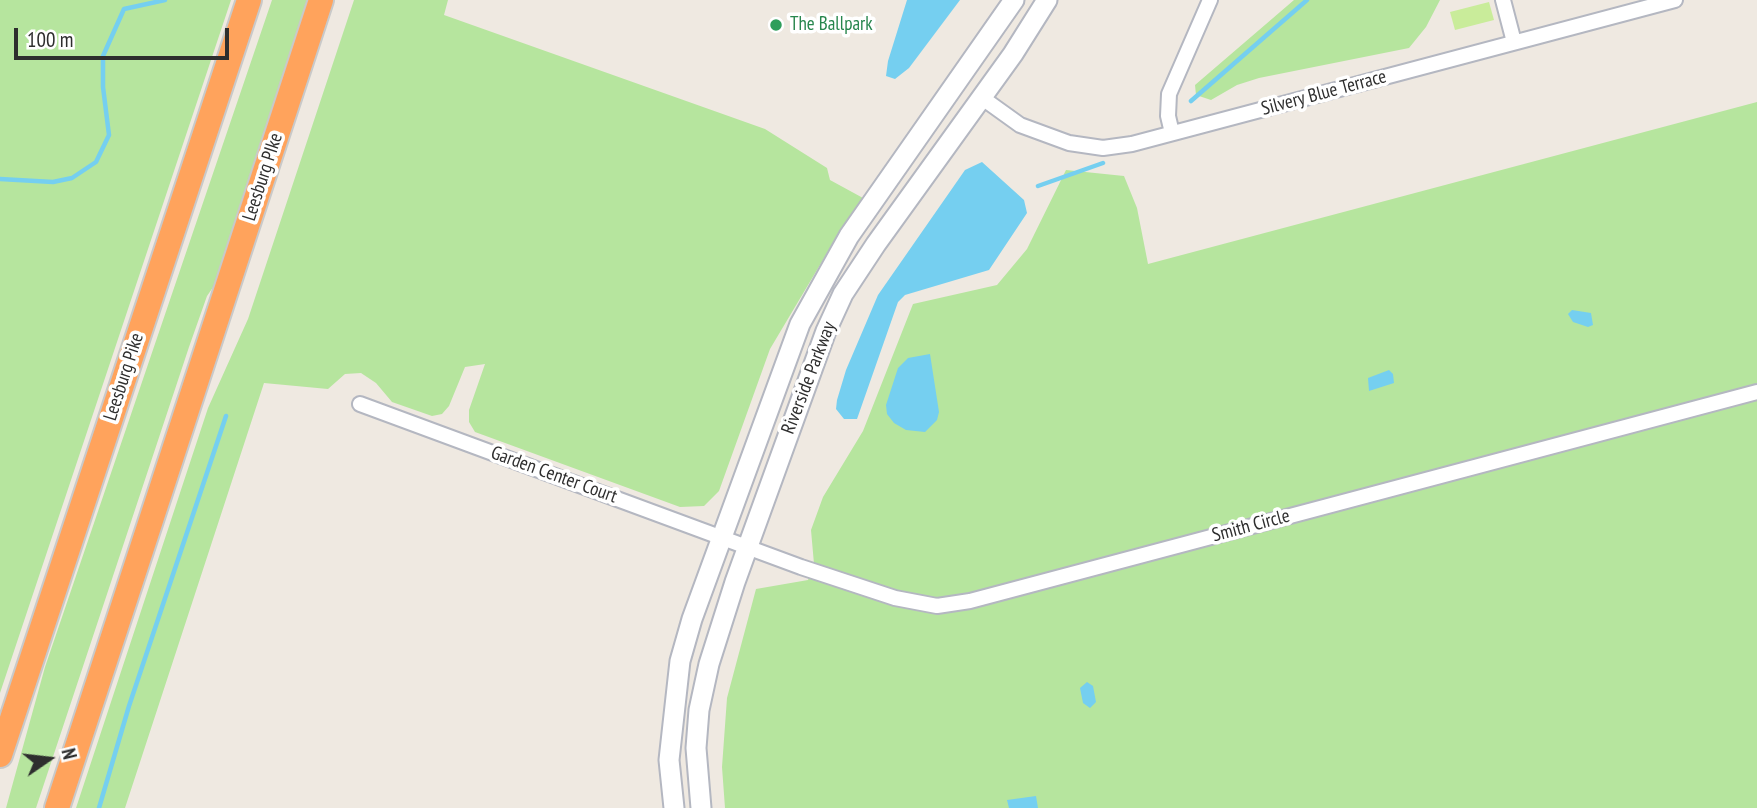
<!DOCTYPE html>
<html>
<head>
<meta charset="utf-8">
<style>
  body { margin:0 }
  #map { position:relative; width:1757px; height:808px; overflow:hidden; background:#efe9e1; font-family:"PT Sans Narrow",sans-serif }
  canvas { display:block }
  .north { position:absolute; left:14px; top:724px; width:70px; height:70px; -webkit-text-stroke:5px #fff; paint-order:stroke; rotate:76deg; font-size:19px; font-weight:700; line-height:28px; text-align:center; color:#2e2e2e }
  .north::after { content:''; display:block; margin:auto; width:24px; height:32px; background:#2e2e2e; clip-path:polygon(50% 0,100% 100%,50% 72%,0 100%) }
  .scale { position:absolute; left:14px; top:28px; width:215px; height:32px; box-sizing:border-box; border:4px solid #2e2e2e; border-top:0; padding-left:9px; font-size:21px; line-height:24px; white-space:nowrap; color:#2e2e2e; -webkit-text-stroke:5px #fff; paint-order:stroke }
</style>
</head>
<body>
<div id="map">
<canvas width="1757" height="808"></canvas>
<div class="north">N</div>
<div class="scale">100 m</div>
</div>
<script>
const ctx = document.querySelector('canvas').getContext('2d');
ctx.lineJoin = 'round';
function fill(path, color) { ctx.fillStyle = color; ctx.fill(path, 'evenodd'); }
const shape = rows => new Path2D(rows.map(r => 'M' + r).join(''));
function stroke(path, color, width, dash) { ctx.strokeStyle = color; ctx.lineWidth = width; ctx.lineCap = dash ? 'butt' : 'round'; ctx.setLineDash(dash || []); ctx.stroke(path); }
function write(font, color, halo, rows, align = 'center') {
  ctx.font = font + ' "PT Sans Narrow",sans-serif'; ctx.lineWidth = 7; ctx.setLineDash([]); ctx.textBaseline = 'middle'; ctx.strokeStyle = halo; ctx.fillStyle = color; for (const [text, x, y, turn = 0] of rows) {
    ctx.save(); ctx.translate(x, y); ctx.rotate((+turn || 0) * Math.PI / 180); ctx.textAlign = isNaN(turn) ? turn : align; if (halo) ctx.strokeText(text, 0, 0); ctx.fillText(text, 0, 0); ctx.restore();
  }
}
fill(shape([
  [0,0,231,0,0,693],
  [272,0,310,0,216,283,207,296,189,347,36,808,6,808,45,667],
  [354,0,448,0,444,15,765,129,827,168,830,180,863,198,833,243,770,349,719,491,704,506,680,507,475,432,469,422,469,410,485,364,465,367,449,406,442,414,432,416,392,402,376,383,361,373,345,374,328,389,264,383,125,808,76,808,208,408,248,319],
  [1294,0,1440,0,1426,27,1409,48,1259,78,1237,85,1211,100,1196,95,1195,85],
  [1757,102,1757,808,725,808,722,767,727,698,756,589,808,580,814,564,811,530,823,497,863,431,913,304,997,285,1027,249,1066,170,1124,176,1137,208,1148,264]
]), '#b6e59e');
fill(shape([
  [1489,2,1494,20,1455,30,1450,12]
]), '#c9ec9a');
fill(shape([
  [907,0,960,0,909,68,895,79,886,76,888,61],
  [982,162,1024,200,1027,213,989,270,905,295,898,302,857,419,844,419,836,409,837,400,846,370,878,295,965,170],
  [1572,310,1591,313,1593,325,1588,327,1573,322,1568,314],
  [930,354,939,412,937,420,925,432,906,430,894,423,887,414,886,405,898,368,908,358],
  [1389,370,1393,374,1394,383,1369,391,1368,378],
  [1087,682,1093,686,1096,702,1090,708,1083,703,1080,688],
  [1036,796,1038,808,1009,808,1007,800]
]), '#75cff0');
stroke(shape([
  [1191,101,1307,0],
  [0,179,53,182,72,178,96,162,109,135,103,87,103,56,124,9,165,0],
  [1038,186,1103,163],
  [99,808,129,706,226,416]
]), '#75cff0', 4.5);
const minor = shape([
  [1503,0,1514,42],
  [981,97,1020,125,1069,143,1103,148,1132,144,1675,0],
  [1172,133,1168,116,1169,94,1210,0],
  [360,404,801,567,895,598,937,606,970,601,1757,392]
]);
const secondary = shape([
  [674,808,669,760,680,661,692,619,800,324,849,236,1014,0],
  [701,808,696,748,699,710,709,664,735,582,826,331,843,294,876,244,1013,54,1047,0]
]);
const motorway = shape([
  [0,755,249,0],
  [57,808,321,0]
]);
stroke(minor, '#b4b7c1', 18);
stroke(secondary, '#b4b7c1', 23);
stroke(motorway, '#c9c9c9', 28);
stroke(minor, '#fff', 14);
stroke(secondary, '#fff', 19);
stroke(motorway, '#ffa35c', 24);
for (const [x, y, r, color] of [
  [776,25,7,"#2e9e5b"]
]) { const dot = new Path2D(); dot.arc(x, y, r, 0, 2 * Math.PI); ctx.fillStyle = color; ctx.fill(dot); stroke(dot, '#fff', 2.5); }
write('19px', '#27864d', '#fff', [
  ["The Ballpark",790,25]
], 'left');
write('19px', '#2e2e2e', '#fff', [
  ["Silvery Blue Terrace",1324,93,-15],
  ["Leesburg PIke",263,177,-72],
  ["Leesburg Pike",124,377,-72],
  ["Riverside Parkway",809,378,-69],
  ["Garden Center Court",554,475,20],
  ["Smith Circle",1251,526,-15]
]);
</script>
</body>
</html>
